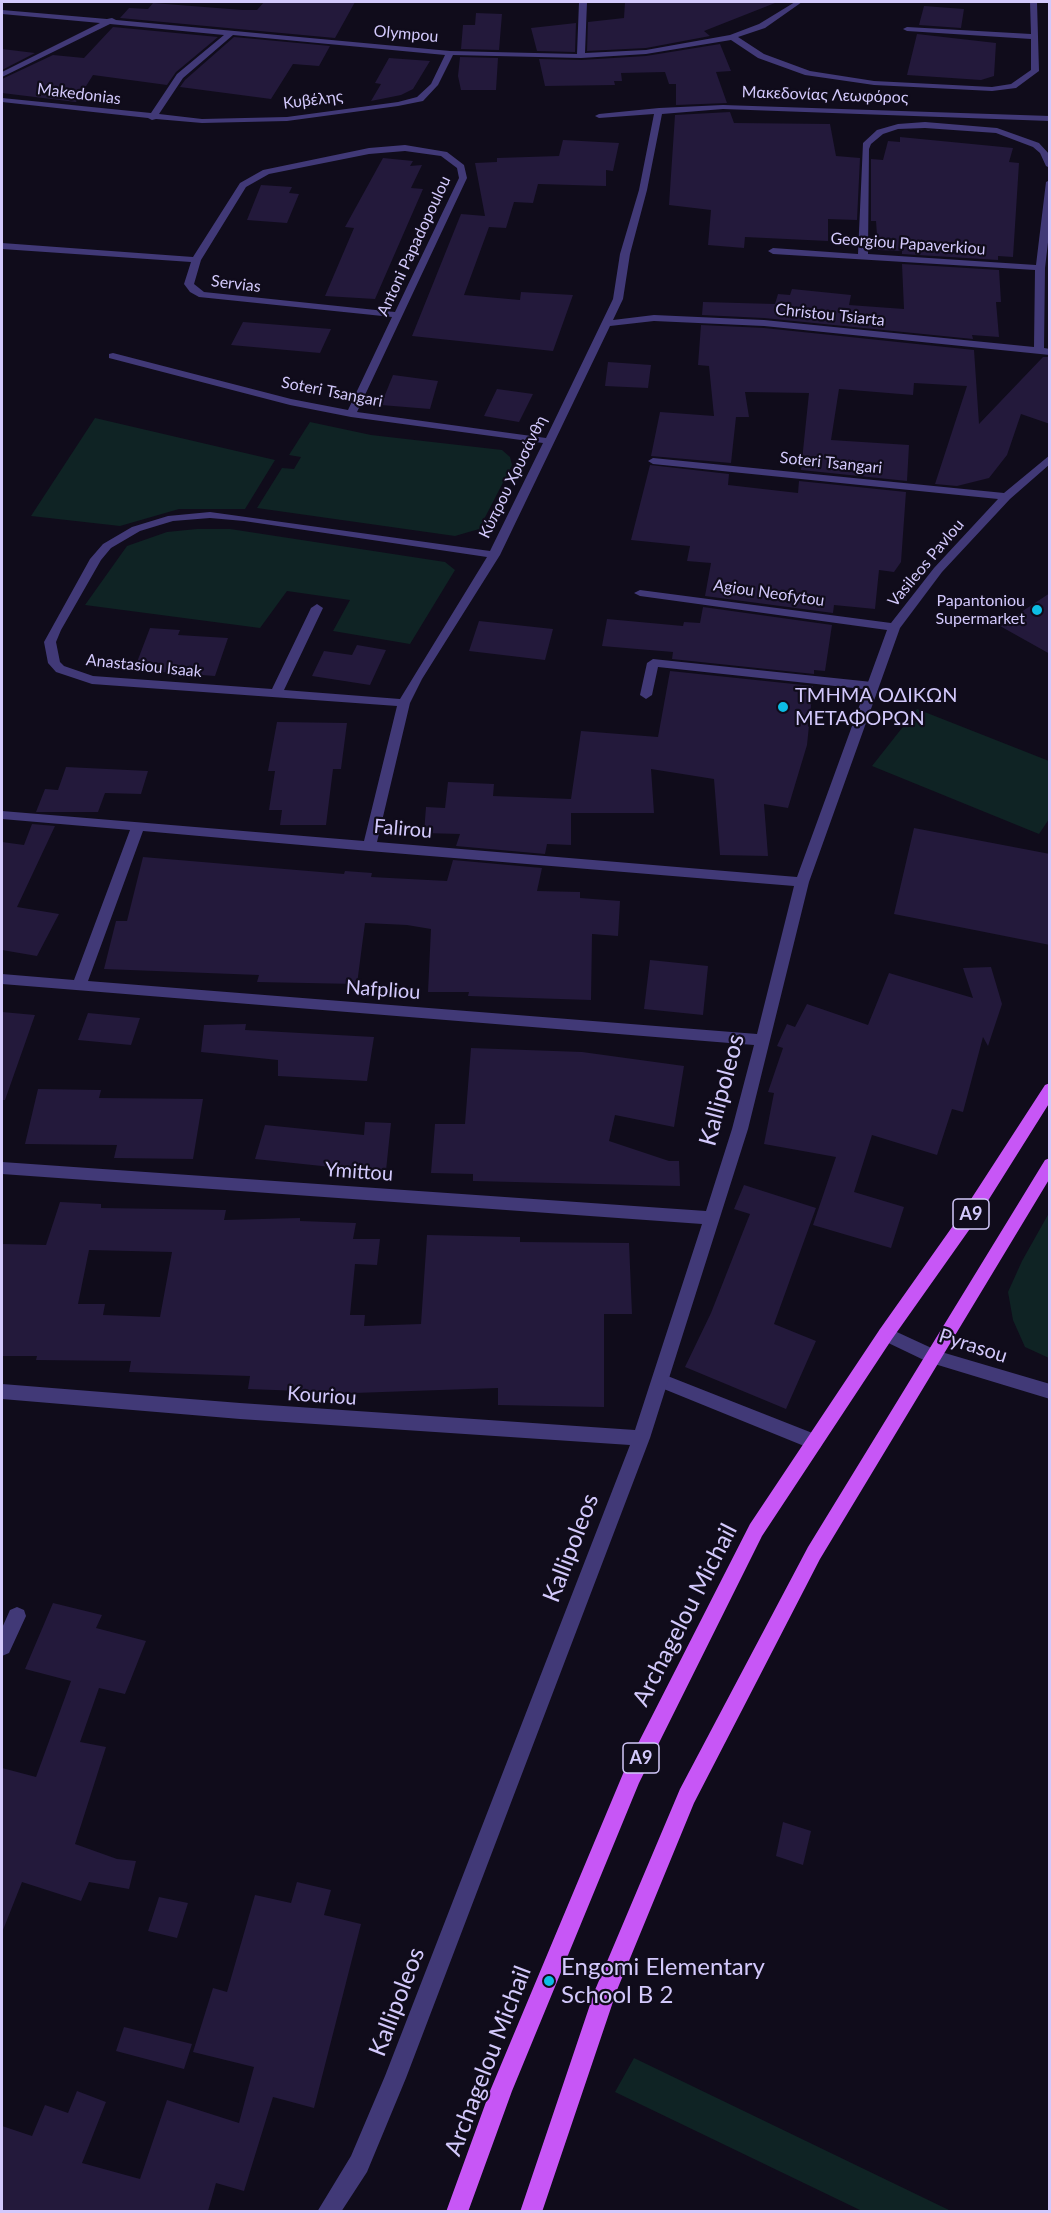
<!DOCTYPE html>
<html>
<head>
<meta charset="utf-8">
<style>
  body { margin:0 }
  #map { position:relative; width:1051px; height:2213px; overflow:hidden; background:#100c1b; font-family:Lato,sans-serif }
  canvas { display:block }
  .frame { position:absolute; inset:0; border:3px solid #d3c9fc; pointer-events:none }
</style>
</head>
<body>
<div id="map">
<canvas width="1051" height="2213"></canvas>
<div class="frame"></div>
</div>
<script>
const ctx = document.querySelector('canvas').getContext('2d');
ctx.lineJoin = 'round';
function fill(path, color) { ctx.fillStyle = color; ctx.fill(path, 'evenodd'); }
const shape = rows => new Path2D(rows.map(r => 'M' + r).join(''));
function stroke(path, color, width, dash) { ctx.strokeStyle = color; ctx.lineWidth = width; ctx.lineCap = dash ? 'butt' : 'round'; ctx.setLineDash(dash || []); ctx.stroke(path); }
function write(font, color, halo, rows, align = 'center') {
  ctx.font = font + ' Lato,sans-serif'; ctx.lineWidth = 4.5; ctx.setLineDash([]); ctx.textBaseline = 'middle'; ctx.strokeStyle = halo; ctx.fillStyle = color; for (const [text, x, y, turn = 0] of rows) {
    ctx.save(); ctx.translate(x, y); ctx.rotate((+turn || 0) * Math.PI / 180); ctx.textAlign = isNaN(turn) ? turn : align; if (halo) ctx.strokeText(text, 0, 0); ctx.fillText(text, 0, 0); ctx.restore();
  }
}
fill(shape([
  [95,418,275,460,245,509,179,509,120,526,31,516],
  [310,422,371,435,502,450,510,457,512,465,479,529,455,536,257,508,282,468,294,469,301,457,289,455],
  [197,529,230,529,445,562,455,570,410,644,333,631,350,600,287,591,260,628,85,605,127,546,167,532],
  [917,709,1049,761,1049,819,1039,834,872,766],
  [1049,1213,1050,1358,1049,1358,1025,1347,1013,1320,1008,1292,1022,1261],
  [634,2058,951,2211,862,2211,615,2092]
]), '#0f2324');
fill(shape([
  [264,2,355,2,335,38,120,18,129,8,148,9,153,3,243,10,257,10],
  [625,2,775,2,775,3,704,31,710,36,646,48,587,51,588,22,624,18],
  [924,6,964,9,961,28,919,25],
  [476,13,502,14,499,50,461,49,463,25,475,25],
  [576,23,575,52,537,51,531,28],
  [113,27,218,37,176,72,167,85,93,75,76,102,2,93,2,79,53,55,84,58],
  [917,34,996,43,994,76,981,80,907,75],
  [234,37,330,46,319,66,293,64,271,99,180,87,185,80],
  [720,44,731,71,716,72,727,103,676,105,676,84,669,84,665,72,621,73,622,81,614,81,615,85,545,86,539,59,581,60,646,56],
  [2,49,35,53,2,70],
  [460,57,498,58,496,90,461,90,458,76],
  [389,58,430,61,413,89,401,95,371,101,381,84,375,83],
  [730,112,734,123,830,124,836,156,860,158,857,220,828,219,828,241,745,237,744,248,708,245,711,210,669,205,675,115],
  [900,137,1013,148,1009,162,1019,163,1013,257,998,256,998,260,902,254,902,251,878,250,876,221,871,221,871,159,883,160,888,141,900,142],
  [563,140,619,143,613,171,606,170,606,186,538,184,533,203,514,202,506,228,489,227,464,295,520,300,521,292,573,295,553,351,412,336,461,214,485,216,475,163,497,162,497,158,559,156],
  [383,158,413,161,410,166,422,165,411,188,423,189,375,299,325,296,354,228,345,227],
  [261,185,292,187,289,193,299,194,287,223,247,220],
  [902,264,999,270,1001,302,996,302,999,337,972,335,973,339,764,318,702,315,703,302,775,304,778,294,790,295,792,289,851,295,849,305,904,309],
  [243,322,331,329,320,353,231,345],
  [701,325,764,328,974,350,979,424,1043,357,1050,357,1050,424,1021,414,1007,455,989,478,957,486,935,484,967,386,914,383,913,395,839,389,831,440,909,445,907,481,801,470,809,393,745,392,749,417,736,417,731,463,651,456,660,412,714,416,709,366,698,365],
  [608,362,651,365,648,388,605,386],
  [393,375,438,381,430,409,381,405],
  [497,389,533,394,519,422,484,416],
  [650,465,729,474,728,485,798,493,799,481,906,492,901,562,894,572,879,570,875,609,834,605,833,613,705,596,711,563,687,561,690,546,631,540],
  [1050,593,1050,654,1000,626],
  [703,607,832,625,825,671,814,670,814,674,672,659,673,652,602,646,607,619,683,626,684,622,700,623],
  [479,621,553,629,545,660,469,651],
  [150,628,180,630,178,635,228,638,215,676,134,670],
  [357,645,386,650,370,685,312,676,324,651,352,655],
  [670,671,813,686,807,745,788,808,764,804,768,856,720,855,714,779,651,769,654,813,571,813,571,845,547,844,545,854,456,846,460,834,424,833,426,807,445,808,448,782,494,784,493,796,571,799,581,731,658,737],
  [277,722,347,723,341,769,333,769,326,825,280,825,282,810,269,810,275,771,268,771],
  [66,767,128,770,148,771,141,794,105,793,98,812,36,812,45,789,58,790],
  [32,824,55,826,17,907,59,914,37,956,2,950,2,842,24,845],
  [914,828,1050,854,1050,945,894,914],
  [143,857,344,874,345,871,372,873,371,877,447,881,453,860,542,868,537,891,580,892,580,898,620,901,618,936,592,934,591,1000,468,996,469,992,428,992,431,929,407,925,365,923,357,984,257,982,259,975,104,969,116,921,127,921],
  [650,960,708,966,703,1015,644,1009],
  [991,967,1002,1004,988,1046,983,1037,963,1112,952,1109,937,1155,872,1135,854,1192,904,1207,891,1248,813,1225,836,1157,764,1144,774,1093,768,1092,783,1048,777,1046,787,1024,795,1027,807,1004,868,1025,889,973,973,998,963,968],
  [2,1012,35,1015,5,1100,2,1100],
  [88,1013,140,1018,131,1045,78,1040],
  [246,1024,245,1030,374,1037,367,1081,278,1076,278,1060,201,1052,204,1025],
  [471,1048,582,1052,684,1066,674,1127,615,1115,609,1141,669,1161,679,1161,680,1186,473,1181,473,1174,431,1173,435,1124,465,1124],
  [38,1089,101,1090,99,1098,203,1099,193,1159,114,1158,117,1145,25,1144],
  [365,1122,391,1123,385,1180,359,1179,360,1170,255,1159,265,1125,364,1135],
  [744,1185,816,1208,774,1324,816,1341,786,1409,685,1367,711,1313,750,1214,734,1209],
  [60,1202,101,1204,101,1208,226,1210,224,1220,300,1218,300,1221,356,1223,353,1239,380,1239,377,1265,355,1264,350,1315,365,1315,364,1326,421,1324,427,1235,520,1237,520,1242,629,1243,632,1314,604,1314,604,1407,498,1405,498,1388,354,1393,248,1389,250,1376,129,1372,131,1361,36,1360,37,1356,2,1356,2,1244,46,1245],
  [89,1250,172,1252,160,1317,103,1315,105,1304,78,1304],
  [53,1603,102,1615,96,1628,146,1641,125,1694,99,1688,80,1742,106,1747,75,1844,117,1859,136,1861,129,1889,89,1882,81,1901,22,1882,3,1930,2,1768,36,1777,71,1681,25,1669],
  [783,1822,811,1831,803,1865,776,1856],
  [297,1882,331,1890,324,1915,361,1924,314,2108,273,2097,244,2191,216,2183,208,2211,2,2211,2,2126,32,2136,45,2105,68,2113,77,2091,106,2102,82,2163,140,2179,167,2100,239,2123,254,2067,193,2052,213,1988,227,1992,255,1895,291,1903],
  [159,1897,188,1903,177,1938,148,1931],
  [124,2027,192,2044,184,2069,116,2051]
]), '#23193b');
fill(shape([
  [653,659,872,682,878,686,872,690,658,667,652,695,646,699,640,695,647,663,653,659],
  [660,1373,820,1436,823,1442,820,1448,814,1450,654,1385,652,1380,654,1375,660,1373]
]), '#413977');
fill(shape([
  [579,2,587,2,585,53,646,50,730,35,759,24,795,2,802,2,765,28,738,37,764,54,810,71,874,81,992,87,1011,84,1031,70,1031,39,907,31,903,29,907,27,1031,34,1030,2,1037,2,1039,71,1016,88,992,91,874,85,805,75,758,58,731,40,646,54,581,58,453,55,438,85,423,101,398,106,287,121,202,123,156,119,152,120,148,118,2,102,2,98,151,113,177,74,224,35,110,24,2,77,2,72,100,23,2,14,2,10,107,19,112,18,116,20,450,51,577,54,579,2],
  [233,35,445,55,431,84,417,97,398,102,287,117,202,119,159,114,183,78,233,35],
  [723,105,1050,116,1050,121,723,109,662,114,647,190,630,254,623,299,613,320,654,315,764,320,1034,347,1035,270,773,254,768,251,773,248,858,254,863,143,877,130,898,124,925,122,997,128,1039,143,1050,155,1050,168,1046,166,1040,153,1033,147,996,133,925,128,898,129,883,134,871,144,869,149,868,254,1036,265,1046,182,1050,180,1050,225,1045,268,1044,348,1050,349,1050,355,764,326,654,321,610,326,500,555,422,679,410,703,377,842,797,877,887,630,640,596,634,593,640,590,891,623,934,568,998,499,653,464,648,461,653,458,1004,493,1050,455,1050,464,1010,499,942,572,900,628,809,882,748,1129,650,1438,406,2078,367,2172,341,2212,317,2212,351,2156,385,2076,630,1445,240,1419,2,1399,2,1384,240,1403,635,1430,702,1224,2,1174,2,1162,706,1211,732,1129,754,1045,2,984,2,974,74,980,130,830,2,819,2,811,364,841,397,706,92,684,56,672,48,663,44,642,90,559,103,544,132,527,168,516,210,512,490,551,543,443,351,417,290,405,109,358,109,354,113,353,291,399,348,410,392,317,199,297,190,292,184,284,191,262,2,249,2,243,193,257,240,183,263,170,369,148,405,145,447,152,464,165,467,178,357,412,546,438,613,299,620,254,639,190,654,114,599,118,595,116,599,114,659,108,723,105],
  [405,151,441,156,457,168,459,178,395,312,204,292,194,284,201,260,246,187,269,174,369,154,405,151],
  [210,518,244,521,487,557,400,699,284,690,323,608,317,604,311,608,272,689,93,676,64,666,60,662,56,642,61,630,101,560,111,548,140,531,173,521,210,518],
  [143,831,369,851,794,886,757,1034,88,981,143,831],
  [886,1327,938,1351,1050,1384,1050,1399,928,1362,880,1339,878,1334,880,1329,886,1327],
  [17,1607,24,1610,26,1616,9,1653,2,1656,2,1628,10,1610,17,1607]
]), '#413977');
fill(shape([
  [1050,1083,1050,1102,974,1223,892,1339,762,1536,639,1783,512,2091,468,2212,446,2212,490,2091,625,1769,750,1524,880,1329,962,1213,1045,1085,1050,1083],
  [1050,1158,1050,1178,820,1559,694,1803,617,1990,542,2212,520,2212,595,1990,680,1789,808,1547,1045,1160,1050,1158]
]), '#c756f6');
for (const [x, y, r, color] of [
  [1037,610,6,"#0dbde4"],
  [783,707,6,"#0dbde4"],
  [549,1981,6,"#0dbde4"]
]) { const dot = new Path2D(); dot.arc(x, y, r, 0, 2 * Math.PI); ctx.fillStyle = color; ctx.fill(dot); stroke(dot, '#100c1b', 2); }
write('16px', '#d3c9fc', '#100c1b', [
  ["Olympou",406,34,5],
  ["Makedonias",79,94,7],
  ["Μακεδονίας Λεωφόρος",825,95,2],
  ["Κυβέλης",313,100,-7],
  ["Georgiou Papaverkiou",908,244,4],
  ["Antoni Papadopoulou",414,246,-65],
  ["Servias",236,284,7],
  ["Christou Tsiarta",830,315,6],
  ["Soteri Tsangari",332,392,11],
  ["Soteri Tsangari",831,463,6],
  ["Κύπρου Χρυσάνθη",513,477,-64],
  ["Vasileos Pavlou",926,563,-50],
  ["Agiou Neofytou",769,593,8],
  ["Anastasiou Isaak",144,666,6]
]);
write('16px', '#d3c9fc', '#100c1b', [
  ["Papantoniou",1025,601],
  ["Supermarket",1025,619]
], 'right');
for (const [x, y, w] of [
  [971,1214,36],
  [641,1758,36]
]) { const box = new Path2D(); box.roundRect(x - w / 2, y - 15, w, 30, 4.5); ctx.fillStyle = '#100c1b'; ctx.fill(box); stroke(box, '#d3c9fc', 1.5); }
write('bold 18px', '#d3c9fc', null, [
  ["A9",971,1214],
  ["A9",641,1758]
]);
write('20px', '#d3c9fc', '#100c1b', [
  ["ΤΜΗΜΑ ΟΔΙΚΩΝ",795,696],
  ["ΜΕΤΑΦΟΡΩΝ",795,719]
], 'left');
write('20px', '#d3c9fc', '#100c1b', [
  ["Falirou",403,829,5],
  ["Nafpliou",383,990,4],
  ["Ymittou",359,1172,4],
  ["Pyrasou",973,1346,18],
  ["Kouriou",322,1396,4]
]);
write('24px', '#d3c9fc', '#100c1b', [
  ["Kallipoleos",722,1090,-75],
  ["Kallipoleos",571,1548,-69],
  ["Archagelou Michail",685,1615,-63],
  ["Kallipoleos",397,2002,-69],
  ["Archagelou Michail",488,2061,-69]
]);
write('24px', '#d3c9fc', '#100c1b', [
  ["Engomi Elementary",561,1967],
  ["School B 2",561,1995]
], 'left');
</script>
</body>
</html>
